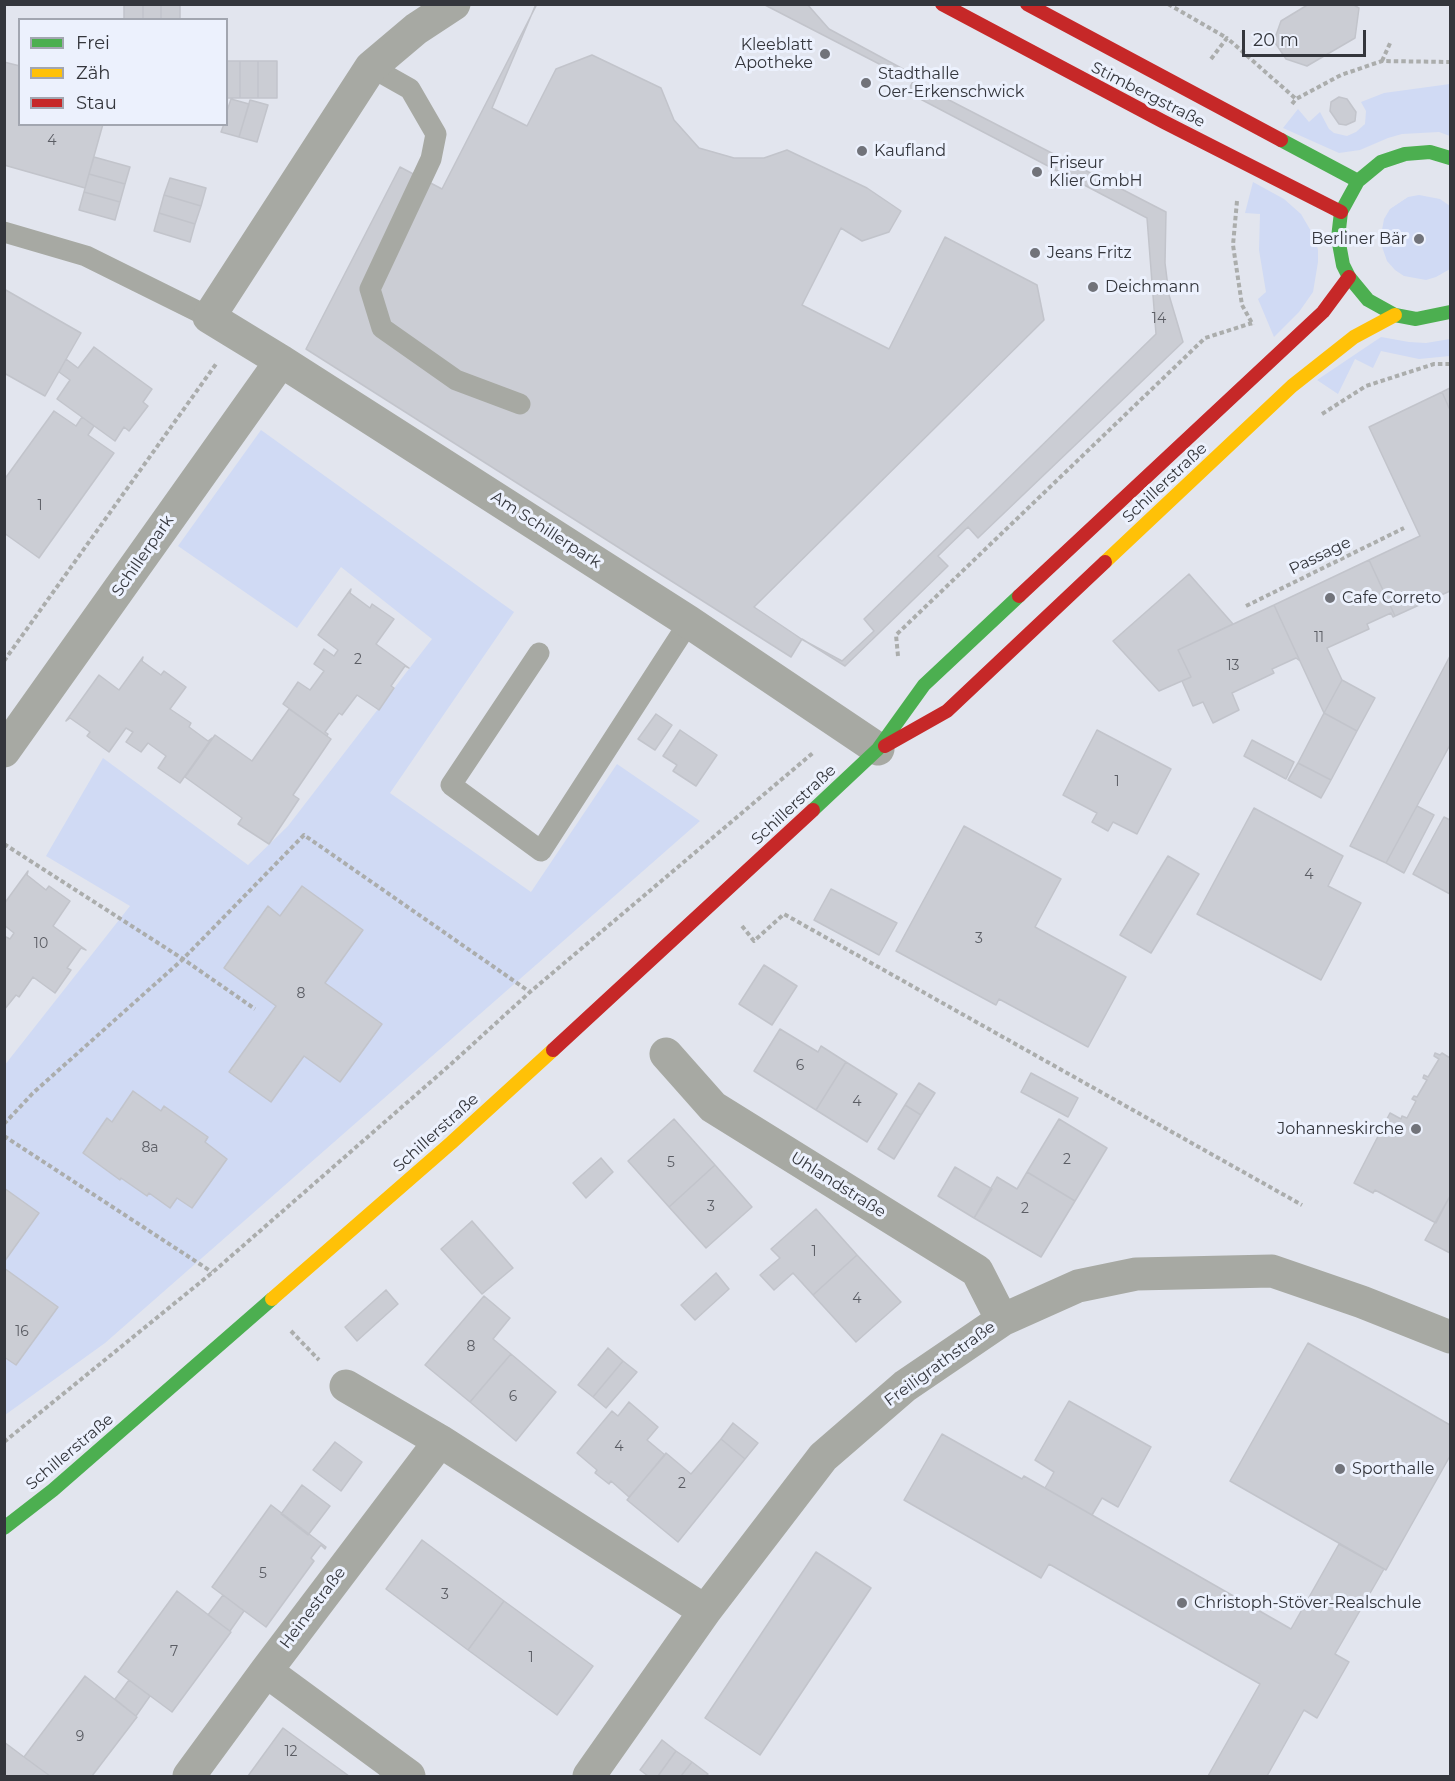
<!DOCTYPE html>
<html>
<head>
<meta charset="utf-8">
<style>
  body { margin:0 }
  #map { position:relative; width:1455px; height:1781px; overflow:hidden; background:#e2e5ee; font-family:Montserrat,sans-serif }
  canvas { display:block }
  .frame { position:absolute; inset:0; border:6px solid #34363c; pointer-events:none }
  .legend { position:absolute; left:18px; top:18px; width:210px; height:108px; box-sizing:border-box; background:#ecf1fd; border:2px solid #a2a6b0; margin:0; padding:8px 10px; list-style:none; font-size:18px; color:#34363c }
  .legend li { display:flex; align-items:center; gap:12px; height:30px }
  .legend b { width:30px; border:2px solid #a2a6b0 }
  .scale { position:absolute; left:1242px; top:30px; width:124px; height:27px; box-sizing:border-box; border:3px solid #34363c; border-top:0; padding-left:8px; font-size:18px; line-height:21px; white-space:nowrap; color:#34363c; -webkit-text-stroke:4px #ecf1fd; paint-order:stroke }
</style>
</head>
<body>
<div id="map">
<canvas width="1455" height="1781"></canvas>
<div class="frame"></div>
<ul class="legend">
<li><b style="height:8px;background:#4caf50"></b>Frei</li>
<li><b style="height:8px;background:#ffc107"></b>Zäh</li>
<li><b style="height:8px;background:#c62828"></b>Stau</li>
</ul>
<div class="scale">20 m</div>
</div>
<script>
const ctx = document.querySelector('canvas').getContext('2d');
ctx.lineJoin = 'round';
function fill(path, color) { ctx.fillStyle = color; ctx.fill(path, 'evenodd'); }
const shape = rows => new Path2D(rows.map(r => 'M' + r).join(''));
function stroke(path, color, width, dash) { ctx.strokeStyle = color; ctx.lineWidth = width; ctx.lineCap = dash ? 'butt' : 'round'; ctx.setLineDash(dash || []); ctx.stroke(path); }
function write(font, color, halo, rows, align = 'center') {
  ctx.font = font + ' Montserrat,sans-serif'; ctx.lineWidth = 6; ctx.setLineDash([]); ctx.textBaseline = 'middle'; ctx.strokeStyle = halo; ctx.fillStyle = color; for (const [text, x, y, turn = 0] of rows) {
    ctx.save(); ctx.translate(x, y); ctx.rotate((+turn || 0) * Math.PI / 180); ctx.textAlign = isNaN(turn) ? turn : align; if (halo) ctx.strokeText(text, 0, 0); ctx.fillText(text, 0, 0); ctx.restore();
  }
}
fill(shape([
  [1450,84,1450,136,1439,132,1402,134,1388,138,1360,150,1339,153,1283,128,1298,109,1309,122,1320,112,1329,129,1334,133,1347,136,1356,132,1365,124,1366,111,1361,102,1384,93],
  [1253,182,1284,199,1301,214,1315,238,1318,250,1318,262,1313,292,1299,312,1274,337,1258,299,1266,292,1259,250,1260,214,1245,213],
  [1419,195,1440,199,1450,206,1450,269,1436,277,1426,280,1404,276,1395,270,1387,261,1380,241,1384,219,1390,209,1408,197],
  [1381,337,1409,342,1426,343,1450,339,1450,356,1419,359,1381,351,1373,368,1355,359,1338,394,1317,380],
  [261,430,514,612,390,793,531,892,617,764,700,821,105,1343,5,1415,4,1066,130,906,46,856,103,758,248,865,288,826,432,639,341,567,297,628,178,546]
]), '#d0daf4');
const building = shape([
  [124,4,143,4,143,20,124,20,124,4],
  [143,4,161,4,161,20,143,20,143,4],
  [161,4,180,4,180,20,161,20,161,4],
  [536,4,807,4,829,29,916,76,907,92,1147,218,1156,334,864,619,874,631,842,661,803,640,754,607,1044,320,1037,285,945,237,889,349,802,305,841,228,862,241,889,232,901,211,867,188,787,150,764,158,734,158,699,148,674,120,661,88,592,55,556,69,527,126,492,108,536,4],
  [537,4,763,4,1166,212,1165,263,1169,295,1183,342,978,538,968,527,938,556,948,566,845,666,802,639,791,657,306,349,400,167,442,189,537,4],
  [1309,4,1352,4,1359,8,1355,38,1307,66,1286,59,1274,41,1281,21,1309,4],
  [226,61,240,61,240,98,226,98,226,61],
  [240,61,258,61,258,98,240,98,240,61],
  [258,61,277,61,277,98,258,98,258,61],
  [4,62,20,66,20,124,103,124,85,188,4,165,4,62],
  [1339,97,1347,99,1356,112,1355,121,1346,125,1339,124,1330,111,1331,102,1339,97],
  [231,99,249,104,239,137,221,132,224,124,226,124,226,114,231,99],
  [250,100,268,105,257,142,239,137,250,100],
  [94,157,130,167,125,184,89,174,94,157],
  [89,174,125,184,120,202,84,192,89,174],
  [170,178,206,188,201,206,164,195,170,178],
  [84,192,120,202,115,220,79,210,84,192],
  [164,195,201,206,195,224,159,213,164,195],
  [159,213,195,224,190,242,154,231,159,213],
  [4,289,81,333,45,396,4,373,4,289],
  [94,347,152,389,143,402,148,406,129,431,124,427,115,441,57,399,70,380,59,372,66,359,78,368,94,347],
  [1450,388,1450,410,1442,392,1450,388],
  [1442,392,1450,410,1450,591,1395,616,1369,560,1420,536,1369,427,1442,392],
  [54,411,76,426,82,417,94,426,88,435,114,453,39,558,4,533,4,480,54,411],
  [1369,560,1395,616,1393,617,1391,613,1367,624,1369,629,1327,648,1342,680,1324,713,1274,605,1369,560],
  [1189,574,1233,624,1178,650,1191,677,1159,691,1113,641,1189,574],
  [351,589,350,593,370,608,372,604,394,619,376,644,409,668,405,666,391,686,394,688,379,710,357,695,342,715,339,713,325,732,328,734,327,736,283,704,298,682,310,690,324,671,314,664,324,649,334,656,338,650,318,635,351,589],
  [1274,605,1300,661,1296,658,1272,669,1274,673,1232,693,1239,710,1213,723,1203,702,1193,706,1182,681,1191,677,1178,650,1274,605],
  [1450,656,1450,745,1386,863,1350,846,1450,656],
  [143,657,142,661,161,675,164,671,186,687,170,709,191,723,189,727,208,741,212,738,180,783,158,768,166,756,148,743,141,752,126,742,133,732,126,728,109,752,87,736,90,732,70,718,66,721,99,675,119,690,143,657],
  [1342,680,1375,698,1357,731,1324,713,1342,680],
  [289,709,331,739,293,795,299,799,269,844,238,824,242,818,185,777,215,735,252,761,289,709],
  [1324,713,1357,731,1331,780,1298,763,1324,713],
  [656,714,672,725,655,750,638,739,656,714],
  [680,730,717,755,696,786,673,771,677,765,663,756,680,730],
  [1097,730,1171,769,1137,834,1113,822,1108,831,1092,822,1097,813,1063,795,1097,730],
  [1252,740,1294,762,1286,779,1244,756,1252,740],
  [1298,763,1331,780,1321,798,1288,780,1298,763],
  [1417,806,1434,815,1404,873,1386,863,1417,806],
  [1254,808,1343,856,1328,886,1361,903,1321,980,1197,914,1254,808],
  [1444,817,1450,820,1450,894,1413,874,1444,817],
  [964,826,1061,879,1035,927,1126,977,1088,1047,999,999,996,1005,896,951,964,826],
  [1168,856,1199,874,1151,953,1120,935,1168,856],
  [28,871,27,875,46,890,49,886,70,901,53,926,86,950,81,948,67,968,71,970,55,993,33,977,19,997,16,995,4,1010,4,936,10,939,14,933,4,925,4,904,28,871],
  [302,886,363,930,325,983,382,1024,340,1082,304,1056,271,1102,229,1072,276,1006,224,968,268,906,280,916,302,886],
  [831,889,897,923,879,955,814,920,831,889],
  [764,965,797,986,772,1025,739,1004,764,965],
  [780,1029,818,1052,821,1046,846,1062,816,1110,754,1071,780,1029],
  [1435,1053,1440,1055,1442,1053,1450,1058,1450,1196,1436,1223,1375,1190,1373,1193,1354,1183,1390,1113,1401,1119,1402,1116,1407,1118,1416,1101,1412,1099,1414,1096,1417,1097,1427,1080,1423,1078,1424,1075,1428,1077,1439,1059,1434,1056,1435,1053],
  [846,1062,897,1094,867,1142,816,1110,846,1062],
  [1031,1073,1078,1098,1068,1117,1021,1092,1031,1073],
  [919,1083,935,1093,921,1115,905,1105,919,1083],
  [133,1091,161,1111,164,1106,208,1137,205,1142,227,1159,192,1208,177,1198,170,1208,149,1193,147,1196,121,1178,120,1180,83,1153,107,1118,112,1122,133,1091],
  [905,1105,921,1115,894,1159,878,1149,905,1105],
  [674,1119,715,1165,669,1207,628,1161,674,1119],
  [1059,1119,1107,1148,1075,1201,1027,1172,1059,1119],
  [601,1158,613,1172,586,1198,573,1183,601,1158],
  [715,1165,752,1207,706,1248,669,1207,715,1165],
  [955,1167,992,1189,974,1218,938,1196,955,1167],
  [1027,1172,1075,1201,1041,1257,974,1218,997,1177,1017,1189,1027,1172],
  [4,1188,39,1213,4,1262,4,1188],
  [1450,1196,1450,1253,1425,1240,1450,1196],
  [816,1209,857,1255,813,1295,793,1273,774,1290,760,1275,780,1258,771,1249,816,1209],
  [472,1221,513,1268,482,1294,441,1249,472,1221],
  [857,1255,901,1302,856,1342,813,1295,857,1255],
  [4,1268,58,1307,16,1365,4,1357,4,1268],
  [716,1273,729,1289,695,1320,681,1305,716,1273],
  [386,1290,398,1304,357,1341,345,1327,386,1290],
  [484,1296,510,1318,493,1339,511,1354,470,1402,425,1365,484,1296],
  [1308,1343,1450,1425,1450,1456,1386,1570,1230,1481,1308,1343],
  [608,1348,623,1361,593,1397,578,1385,608,1348],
  [511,1354,556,1392,516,1441,470,1402,511,1354],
  [623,1361,637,1372,606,1408,593,1397,623,1361],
  [1069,1401,1151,1447,1118,1507,1102,1498,1092,1515,1045,1488,1054,1472,1035,1460,1069,1401],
  [629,1402,658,1427,647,1440,665,1455,629,1497,611,1481,609,1484,595,1473,597,1470,577,1453,612,1411,618,1416,629,1402],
  [733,1423,758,1443,745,1459,721,1439,733,1423],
  [942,1434,1022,1479,1024,1476,1291,1629,1339,1544,1384,1569,1335,1654,1349,1662,1317,1718,1304,1710,1267,1776,1208,1776,1260,1684,1049,1564,1041,1578,904,1500,942,1434],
  [721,1439,745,1459,678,1542,627,1500,666,1453,691,1474,721,1439],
  [335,1442,362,1462,341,1491,313,1470,335,1442],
  [302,1485,330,1506,308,1535,281,1514,302,1485],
  [271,1505,326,1547,325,1549,321,1545,311,1558,314,1561,266,1627,212,1587,271,1505],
  [422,1540,504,1601,468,1650,386,1589,422,1540],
  [816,1552,871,1588,760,1755,705,1718,816,1552],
  [177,1591,231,1632,172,1712,118,1672,177,1591],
  [223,1595,244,1611,230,1631,208,1615,223,1595],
  [504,1601,593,1666,557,1715,468,1650,504,1601],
  [85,1676,137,1717,92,1776,50,1776,24,1757,85,1676],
  [129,1680,150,1696,136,1716,115,1699,129,1680],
  [283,1728,349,1776,248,1776,283,1728],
  [662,1740,676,1751,658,1776,648,1776,640,1770,662,1740],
  [4,1742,24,1757,50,1776,4,1776,4,1742],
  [676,1751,692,1762,681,1776,658,1776,676,1751],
  [692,1762,708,1774,706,1776,681,1776,692,1762]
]);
fill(building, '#cbcdd4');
stroke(building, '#c2c4cb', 1.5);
stroke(shape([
  [1168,4,1227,38],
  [1211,59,1227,38,1296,99],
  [1382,61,1391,41],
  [1292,104,1296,99,1341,75,1382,61,1450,62],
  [1237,201,1233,245,1242,305,1253,325],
  [1322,414,1366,386,1434,364,1450,364],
  [1246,606,1404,528],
  [898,656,896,635,1205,338,1252,323],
  [4,661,216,364],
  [4,844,183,959,255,1009],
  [742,926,754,941,784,914,1302,1205],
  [4,1124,32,1094,183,959,304,835,530,992],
  [4,1136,212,1272],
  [291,1331,319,1360],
  [4,1442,213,1272,450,1065,530,992,814,752]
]), '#abadac', 4, [4.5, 3]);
stroke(shape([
  [371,67,410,89,436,134,431,159,370,289,382,328,456,380,520,404],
  [4,232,86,256,209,317],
  [539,653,451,785,541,851,689,622]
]), '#a7a9a3', 21);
stroke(shape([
  [454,4,416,29,371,67,209,317,281,361,689,622,878,749],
  [4,751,281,361],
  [666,1054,713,1107,977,1271,1002,1320],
  [346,1386,440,1441,705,1611],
  [266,1671,409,1776],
  [189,1776,266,1671,440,1441],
  [589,1776,705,1611,823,1457,905,1386,1002,1320,1078,1286,1136,1274,1272,1271,1362,1302,1450,1337]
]), '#a7a9a3', 33);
stroke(shape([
  [1281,140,1358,181],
  [1450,158,1430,152,1405,154,1381,162,1358,181,1341,212,1338,238,1343,265,1349,277,1368,300,1395,315,1416,319,1450,312],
  [813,810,878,749,924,685,1019,596],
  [4,1528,53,1490,272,1299]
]), '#4caf50', 14);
stroke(shape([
  [1105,562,1292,386,1354,337,1395,315],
  [272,1299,451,1143,553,1050]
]), '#ffc107', 14);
stroke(shape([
  [942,4,1164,122,1341,212],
  [1027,4,1281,140],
  [1019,596,1323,312,1349,277],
  [885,746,947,711,1105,562],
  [553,1050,813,810]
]), '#c62828', 14);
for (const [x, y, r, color] of [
  [825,54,6,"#71737a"],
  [866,83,6,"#71737a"],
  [862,151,6,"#71737a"],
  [1037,172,6,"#71737a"],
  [1419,239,6,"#71737a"],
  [1035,253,6,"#71737a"],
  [1093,287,6,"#71737a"],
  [1330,598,6,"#71737a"],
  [1416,1129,6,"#71737a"],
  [1340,1469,6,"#71737a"],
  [1182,1603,6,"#71737a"]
]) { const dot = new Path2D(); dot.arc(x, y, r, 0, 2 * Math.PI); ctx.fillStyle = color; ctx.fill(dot); stroke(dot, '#ecf1fd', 2); }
write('14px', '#5b5d64', null, [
  ["4",52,141],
  ["14",1159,319],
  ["1",40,506],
  ["11",1319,638],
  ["2",358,660],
  ["13",1233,666],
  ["1",1117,782],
  ["4",1309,875],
  ["3",979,939],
  ["10",41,944],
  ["8",301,994],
  ["6",800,1066],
  ["4",857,1102],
  ["8a",150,1148],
  ["2",1067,1160],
  ["5",671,1163],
  ["3",711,1207],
  ["2",1025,1209],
  ["1",814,1252],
  ["4",857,1299],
  ["16",22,1332],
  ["8",471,1347],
  ["6",513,1397],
  ["4",619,1447],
  ["2",682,1484],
  ["5",263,1574],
  ["3",445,1595],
  ["7",174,1652],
  ["1",531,1658],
  ["9",80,1737],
  ["12",291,1752]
]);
write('16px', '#34363c', '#ecf1fd', [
  ["Kleeblatt",813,45,"right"],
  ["Apotheke",813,63,"right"],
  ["Stadthalle",878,74],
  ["Oer-Erkenschwick",878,92],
  ["Kaufland",874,151],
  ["Friseur",1049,163],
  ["Klier GmbH",1049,181],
  ["Berliner Bär",1407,239,"right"],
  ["Jeans Fritz",1047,253],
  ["Deichmann",1105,287],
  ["Cafe Correto",1342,598],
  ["Johanneskirche",1404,1129,"right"],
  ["Sporthalle",1352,1469],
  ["Christoph-Stöver-Realschule",1194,1603]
], 'left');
write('16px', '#34363c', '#ecf1fd', [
  ["Stimbergstraße",1148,95,27],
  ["Schillerstraße",1165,483,-43],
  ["Am Schillerpark",546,530,33],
  ["Schillerpark",143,556,-55],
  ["Passage",1320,556,-26],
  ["Schillerstraße",794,805,-43],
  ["Schillerstraße",436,1133,-42],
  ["Uhlandstraße",838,1185,32],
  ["Freiligrathstraße",940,1364,-36],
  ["Schillerstraße",70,1452,-40],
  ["Heinestraße",313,1608,-53]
]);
</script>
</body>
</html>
